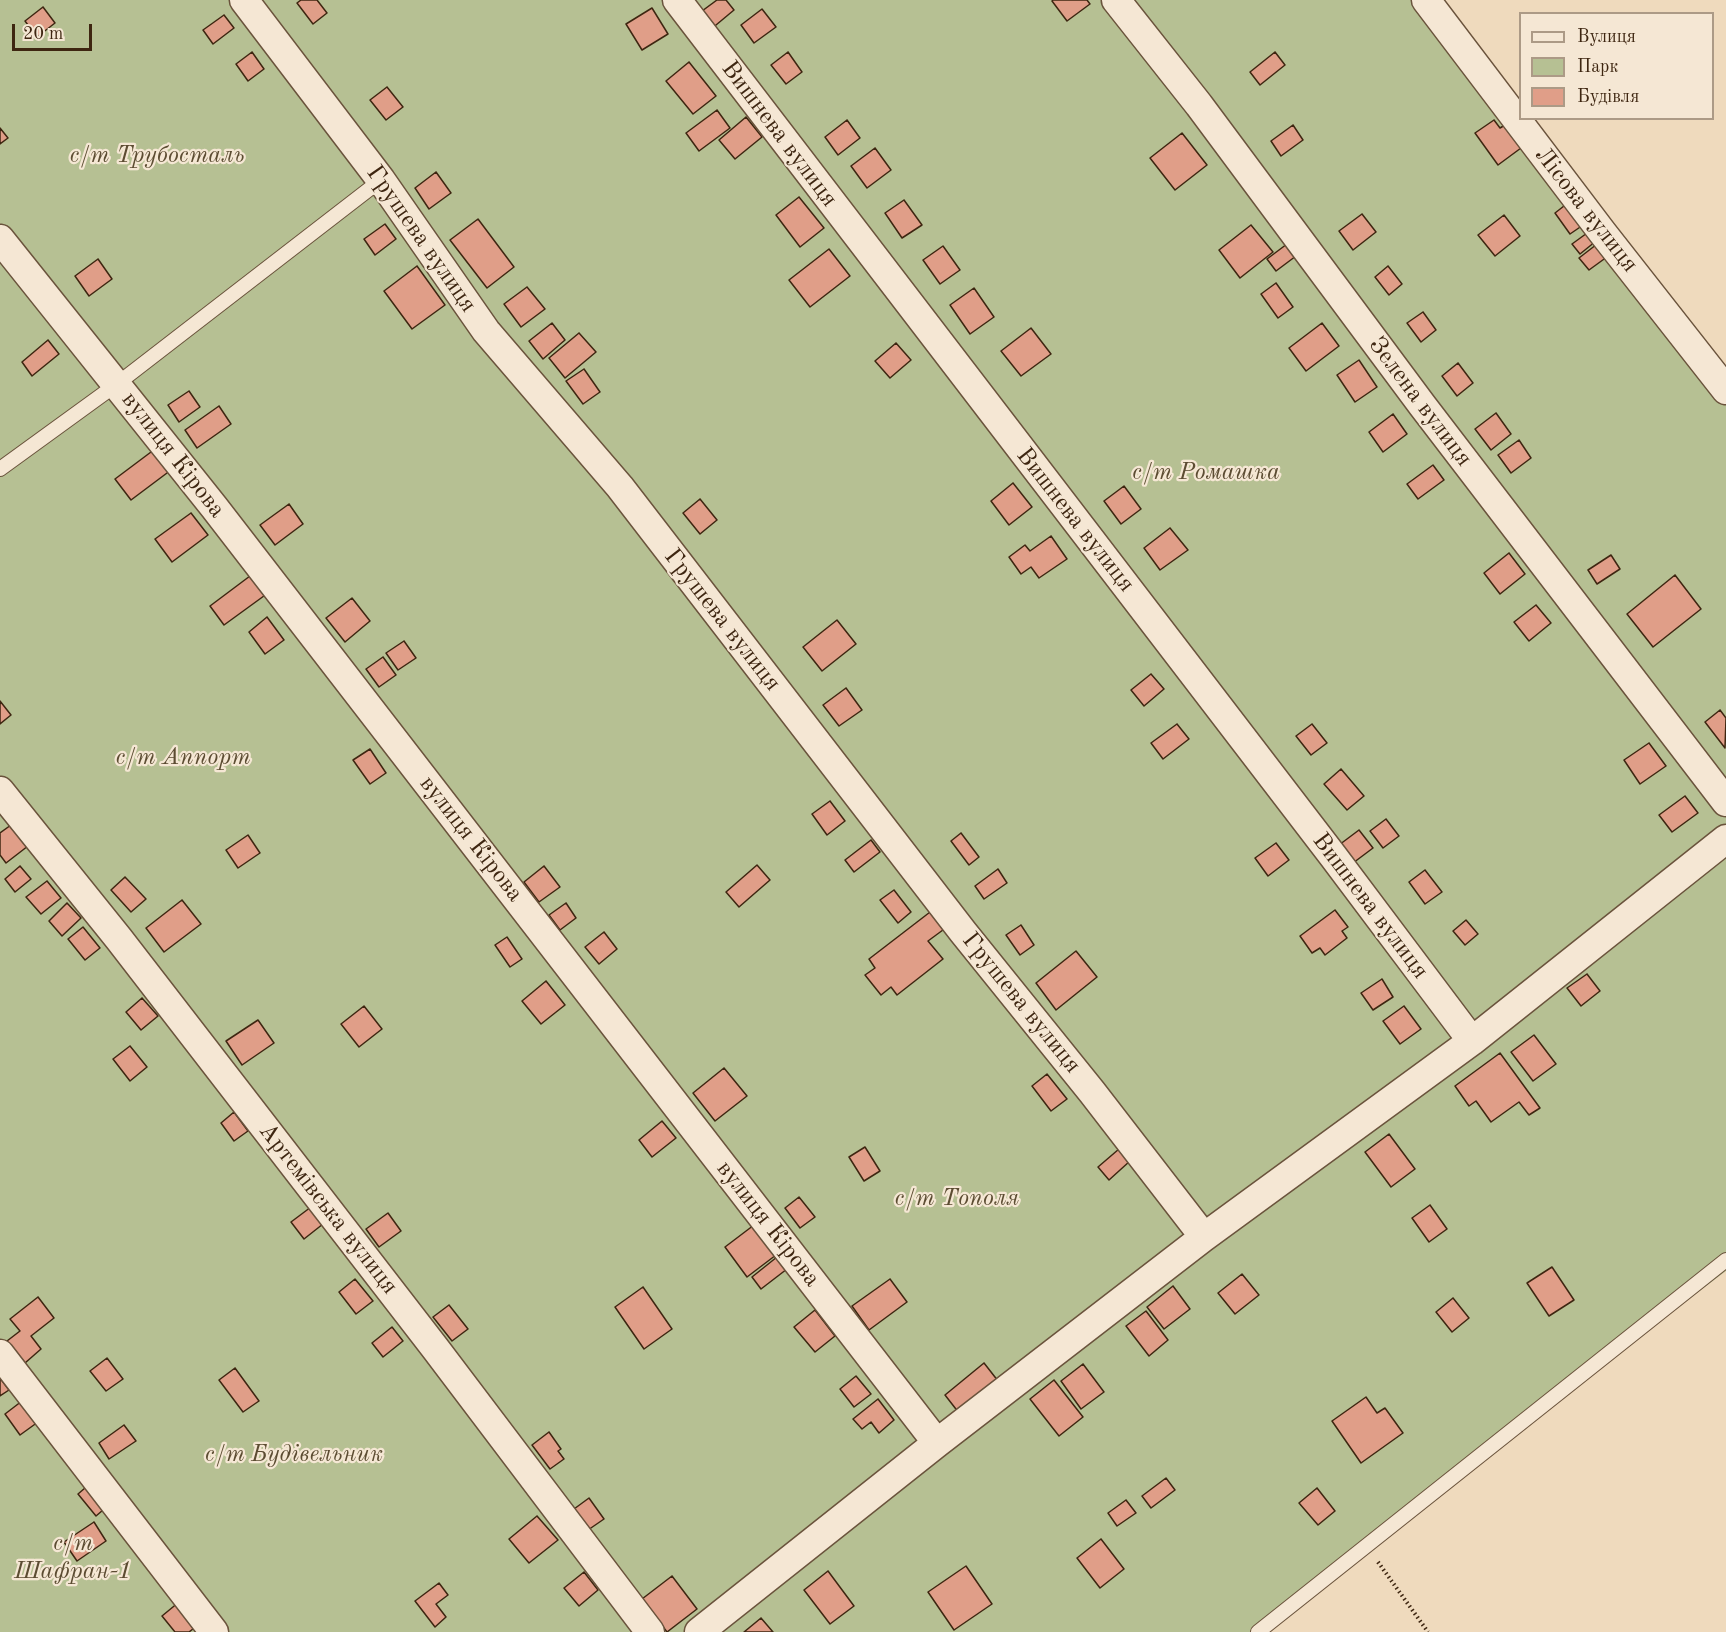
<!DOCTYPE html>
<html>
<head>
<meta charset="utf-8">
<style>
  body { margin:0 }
  #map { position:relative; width:1726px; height:1632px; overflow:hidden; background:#efdabd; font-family:"Old Standard TT",serif }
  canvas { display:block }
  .legend { position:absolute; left:1519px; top:12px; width:195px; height:108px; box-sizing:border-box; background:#f5e7d4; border:2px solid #ac9a86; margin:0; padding:8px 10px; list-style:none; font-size:18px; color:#3e2611 }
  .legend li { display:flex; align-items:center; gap:12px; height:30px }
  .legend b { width:30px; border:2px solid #ac9a86 }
  .scale { position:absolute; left:12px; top:24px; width:80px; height:27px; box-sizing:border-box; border:3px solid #3e2611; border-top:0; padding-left:8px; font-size:18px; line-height:21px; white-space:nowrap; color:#3e2611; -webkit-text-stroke:4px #f5e7d4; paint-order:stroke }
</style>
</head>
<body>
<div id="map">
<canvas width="1726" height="1632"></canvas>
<ul class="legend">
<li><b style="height:8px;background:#f5e7d4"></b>Вулиця</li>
<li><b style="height:16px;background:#b6c093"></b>Парк</li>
<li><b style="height:16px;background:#e09e88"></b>Будівля</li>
</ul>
<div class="scale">20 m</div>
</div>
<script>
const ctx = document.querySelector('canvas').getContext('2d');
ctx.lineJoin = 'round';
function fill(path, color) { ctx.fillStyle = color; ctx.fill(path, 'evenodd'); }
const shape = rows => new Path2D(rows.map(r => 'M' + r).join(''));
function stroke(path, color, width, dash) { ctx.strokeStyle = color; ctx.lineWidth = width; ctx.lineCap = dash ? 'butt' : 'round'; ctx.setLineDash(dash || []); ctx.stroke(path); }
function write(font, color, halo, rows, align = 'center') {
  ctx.font = font + ' "Old Standard TT",serif'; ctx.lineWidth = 4.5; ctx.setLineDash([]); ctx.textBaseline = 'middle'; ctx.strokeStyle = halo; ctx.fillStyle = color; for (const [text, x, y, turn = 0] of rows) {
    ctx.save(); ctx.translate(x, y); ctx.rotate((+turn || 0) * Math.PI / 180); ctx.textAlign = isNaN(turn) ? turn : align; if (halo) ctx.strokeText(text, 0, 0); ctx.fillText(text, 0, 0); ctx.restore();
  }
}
fill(shape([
  [0,0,1434,0,1726,390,1726,1271,1411,1509,1256,1632,0,1632]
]), '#b6c093');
const building = shape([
  [301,0,317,0,327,13,313,24,297,3,301,0],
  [717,0,726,0,734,10,710,30,698,14,717,0],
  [1053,0,1087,0,1090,4,1067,21,1052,1,1053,0],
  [43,7,55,23,37,37,25,21,43,7],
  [652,8,668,34,642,50,626,24,652,8],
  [762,9,776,27,754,43,741,25,762,9],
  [224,15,234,28,213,44,203,30,224,15],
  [252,52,264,69,248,81,236,64,252,52],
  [788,52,802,72,786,84,771,65,788,52],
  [1275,52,1285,65,1260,85,1250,72,1275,52],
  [689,62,716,96,693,114,666,81,689,62],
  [387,87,403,107,386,120,370,100,387,87],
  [717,110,730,128,699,151,686,133,717,110],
  [746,117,762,137,735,159,719,140,746,117],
  [847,120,860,138,838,155,825,137,847,120],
  [1494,120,1500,128,1505,125,1521,148,1498,165,1475,133,1494,120],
  [1293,125,1303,140,1281,156,1271,141,1293,125],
  [0,128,8,138,0,144,0,128],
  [1182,133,1207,165,1175,190,1150,158,1182,133],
  [875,148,891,170,867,188,851,166,875,148],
  [436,172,451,193,429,209,415,188,436,172],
  [799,197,824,228,800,247,776,215,799,197],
  [1573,199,1589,221,1570,234,1555,213,1573,199],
  [904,200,922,225,902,238,885,213,904,200],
  [1362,214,1376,232,1353,250,1339,231,1362,214],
  [1504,215,1520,236,1495,256,1478,235,1504,215],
  [478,219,514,267,487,288,450,240,478,219],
  [385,224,396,239,375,255,364,239,385,224],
  [1251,225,1273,252,1240,278,1219,250,1251,225],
  [1594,228,1601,237,1580,254,1572,244,1594,228],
  [1291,241,1300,253,1276,271,1267,259,1291,241],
  [1601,241,1611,254,1589,270,1579,258,1601,241],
  [943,246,960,270,940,284,923,260,943,246],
  [829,249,850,276,810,307,789,280,829,249],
  [98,259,112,279,89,296,75,276,98,259],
  [417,266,445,305,412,329,384,291,417,266],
  [1388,266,1402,284,1389,295,1375,277,1388,266],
  [1276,283,1293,307,1278,318,1261,294,1276,283],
  [527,287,545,309,521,327,504,304,527,287],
  [974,288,994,317,970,334,950,305,974,288],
  [1423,312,1436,330,1421,342,1407,323,1423,312],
  [552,323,565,340,543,359,529,341,552,323],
  [1322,323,1339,346,1306,371,1289,348,1322,323],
  [1031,328,1051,354,1021,376,1001,351,1031,328],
  [579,333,596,352,565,378,549,358,579,333],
  [48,340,59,354,32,376,22,362,48,340],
  [896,343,911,360,890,378,875,361,896,343],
  [1359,360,1377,387,1355,402,1337,375,1359,360],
  [1458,363,1473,383,1457,396,1442,376,1458,363],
  [584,369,600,392,583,404,566,381,584,369],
  [189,391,200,407,179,422,168,405,189,391],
  [219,406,231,424,197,448,185,430,219,406],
  [1496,413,1511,434,1491,450,1475,429,1496,413],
  [1393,414,1407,434,1383,452,1369,432,1393,414],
  [1519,440,1531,458,1511,473,1498,455,1519,440],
  [159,446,175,467,131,500,115,479,159,446],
  [1433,465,1444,480,1418,499,1407,484,1433,465],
  [1013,483,1032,507,1009,525,991,501,1013,483],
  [1124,486,1141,509,1121,524,1104,501,1124,486],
  [700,499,717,520,700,534,683,513,700,499],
  [289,504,303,524,275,545,260,525,289,504],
  [191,513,208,535,172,562,155,539,191,513],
  [1170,528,1188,550,1160,570,1144,548,1170,528],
  [1051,536,1067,559,1039,578,1031,567,1021,574,1009,557,1025,545,1030,551,1051,536],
  [1509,553,1525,574,1500,594,1484,573,1509,553],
  [1611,555,1620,569,1597,584,1588,570,1611,555],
  [254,573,268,593,224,625,210,606,254,573],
  [1675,575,1701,609,1653,647,1627,614,1675,575],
  [352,598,370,621,345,642,326,618,352,598],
  [1536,605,1551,623,1529,641,1514,622,1536,605],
  [267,617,284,640,265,654,249,632,267,617],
  [837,620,856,644,822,671,803,647,837,620],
  [404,641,416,658,398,670,386,653,404,641],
  [383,657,396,675,379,687,366,669,383,657],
  [1151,674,1164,689,1144,706,1131,690,1151,674],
  [846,688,862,710,839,726,823,705,846,688],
  [0,701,11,715,0,724,0,701],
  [1720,710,1726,718,1725,748,1705,722,1720,710],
  [1177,724,1189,739,1163,759,1151,743,1177,724],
  [1312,724,1327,743,1311,755,1296,736,1312,724],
  [1649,743,1666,766,1640,784,1624,760,1649,743],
  [370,749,386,773,370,784,353,760,370,749],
  [1341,769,1364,796,1347,810,1324,784,1341,769],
  [1685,796,1698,813,1672,832,1659,815,1685,796],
  [830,801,845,821,827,835,812,814,830,801],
  [1386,819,1399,836,1383,848,1370,831,1386,819],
  [11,825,28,846,6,863,0,855,0,833,11,825],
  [1359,830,1373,848,1353,863,1339,845,1359,830],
  [961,833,979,857,969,865,951,841,961,833],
  [248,835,260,853,238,868,226,850,248,835],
  [871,840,880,852,854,872,845,860,871,840],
  [1276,843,1289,860,1268,876,1255,858,1276,843],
  [757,865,770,880,739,907,726,892,757,865],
  [20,866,31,879,15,892,5,879,20,866],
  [544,866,560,887,539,902,524,882,544,866],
  [998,869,1007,883,984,899,975,886,998,869],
  [1425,870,1442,892,1425,904,1409,882,1425,870],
  [125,877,146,899,131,912,111,890,125,877],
  [47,881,61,898,41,914,26,897,47,881],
  [894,890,911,912,898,923,880,900,894,890],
  [182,900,201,924,164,952,146,928,182,900],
  [67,903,81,918,62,936,49,921,67,903],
  [566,903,576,918,560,930,549,915,566,903],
  [934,909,947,927,928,941,943,959,897,995,891,987,881,995,865,975,875,968,869,959,934,909],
  [1335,910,1348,927,1342,931,1347,938,1325,955,1320,948,1312,953,1300,936,1335,910],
  [1466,920,1478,934,1465,945,1453,931,1466,920],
  [1021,925,1034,945,1020,955,1006,935,1021,925],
  [83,927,100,948,85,960,68,939,83,927],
  [604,932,617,949,599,964,585,947,604,932],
  [507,937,522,959,510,967,495,945,507,937],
  [1076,951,1097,977,1056,1010,1036,983,1076,951],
  [1587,974,1600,991,1581,1006,1567,988,1587,974],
  [1382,979,1393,997,1373,1010,1361,993,1382,979],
  [546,981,565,1005,541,1024,522,1001,546,981],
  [142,998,158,1016,141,1030,126,1012,142,998],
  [364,1006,382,1029,359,1047,341,1024,364,1006],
  [1404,1006,1421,1029,1400,1044,1383,1021,1404,1006],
  [258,1020,274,1043,242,1065,226,1041,258,1020],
  [1534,1035,1556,1064,1533,1081,1511,1052,1534,1035],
  [130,1046,147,1067,130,1081,113,1059,130,1046],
  [1500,1053,1540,1108,1529,1115,1519,1102,1491,1122,1476,1101,1469,1106,1455,1086,1500,1053],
  [724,1068,747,1096,715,1121,693,1093,724,1068],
  [1047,1074,1067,1099,1051,1111,1032,1086,1047,1074],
  [234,1112,248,1131,234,1141,221,1123,234,1112],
  [662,1121,676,1138,652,1157,639,1140,662,1121],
  [1389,1134,1415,1169,1391,1187,1365,1152,1389,1134],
  [865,1147,880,1171,864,1181,849,1157,865,1147],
  [1119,1149,1130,1161,1109,1180,1098,1167,1119,1149],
  [799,1197,815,1217,800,1228,785,1208,799,1197],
  [1430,1205,1447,1229,1429,1242,1412,1218,1430,1205],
  [311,1207,323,1224,304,1239,291,1222,311,1207],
  [388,1213,401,1231,379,1247,366,1229,388,1213],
  [754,1225,776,1255,747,1277,725,1247,754,1225],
  [777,1257,787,1269,761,1289,752,1277,777,1257],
  [1552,1267,1574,1300,1549,1316,1527,1283,1552,1267],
  [1242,1274,1259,1295,1235,1314,1218,1293,1242,1274],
  [355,1279,373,1301,356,1314,339,1292,355,1279],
  [890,1279,907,1302,869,1330,852,1306,890,1279],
  [1173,1286,1190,1309,1164,1329,1147,1307,1173,1286],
  [643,1287,672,1329,644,1349,615,1307,643,1287],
  [38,1297,54,1318,31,1336,41,1349,25,1363,7,1341,20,1331,10,1319,38,1297],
  [1453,1298,1469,1318,1452,1332,1436,1312,1453,1298],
  [449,1305,468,1329,452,1341,433,1317,449,1305],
  [815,1310,835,1336,815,1352,794,1327,815,1310],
  [1146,1311,1168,1340,1149,1356,1126,1326,1146,1311],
  [392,1327,403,1341,383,1357,372,1343,392,1327],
  [107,1358,123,1379,106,1391,90,1371,107,1358],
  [984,1363,1002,1386,959,1413,945,1395,984,1363],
  [1083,1364,1104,1392,1081,1409,1061,1381,1083,1364],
  [235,1368,259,1401,243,1412,219,1380,235,1368],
  [856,1376,871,1394,854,1407,840,1389,856,1376],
  [0,1378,9,1390,0,1396,0,1378],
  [1054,1380,1083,1417,1059,1436,1030,1399,1054,1380],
  [1366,1397,1377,1413,1385,1408,1403,1433,1361,1463,1332,1421,1366,1397],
  [878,1399,894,1420,879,1433,871,1422,862,1429,853,1419,878,1399],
  [22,1401,38,1422,20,1435,5,1414,22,1401],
  [124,1425,136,1441,109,1459,99,1443,124,1425],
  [549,1432,561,1449,558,1451,564,1459,550,1469,532,1445,549,1432],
  [1166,1478,1175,1490,1151,1508,1142,1496,1166,1478],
  [92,1482,110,1504,96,1516,78,1494,92,1482],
  [1317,1488,1335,1511,1318,1525,1299,1503,1317,1488],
  [589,1498,604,1519,588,1530,574,1509,589,1498],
  [1126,1500,1136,1513,1117,1526,1108,1513,1126,1500],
  [537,1516,558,1540,529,1563,509,1539,537,1516],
  [94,1522,106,1541,77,1561,64,1542,94,1522],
  [1101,1539,1124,1569,1100,1588,1077,1558,1101,1539],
  [966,1566,992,1604,954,1630,928,1592,966,1566],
  [828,1571,854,1606,830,1624,804,1590,828,1571],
  [584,1572,598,1590,579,1606,564,1588,584,1572],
  [672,1576,697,1609,667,1632,642,1599,672,1576],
  [439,1583,448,1595,436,1604,446,1617,435,1627,415,1601,439,1583],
  [179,1602,198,1625,189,1632,175,1632,162,1616,179,1602],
  [761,1618,773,1632,744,1632,761,1618]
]);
fill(building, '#e09e88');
stroke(building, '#3e2611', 1.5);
const service = shape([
  [0,469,117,384,381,180],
  [1258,1632,1726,1260]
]);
const minor = shape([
  [244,0,381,180,486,331,620,487,963,932,1092,1092,1204,1237],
  [677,0,1333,856,1472,1041],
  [1116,0,1199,105,1422,405,1726,802],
  [1426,0,1602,232,1726,390],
  [0,239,214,507,937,1443],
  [0,791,119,939,435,1348,650,1632],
  [0,1354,214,1632],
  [699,1632,937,1443,1204,1237,1472,1041,1726,839]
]);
stroke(service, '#6a533c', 16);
stroke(minor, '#6a533c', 31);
stroke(shape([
  [1378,1562,1428,1632]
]), '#3e2611', 4, [1.5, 3]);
stroke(service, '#f5e7d4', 14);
stroke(minor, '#f5e7d4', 28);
write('24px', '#3e2611', '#f5e7d4', [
  ["Вишнева вулиця",779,134,53],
  ["Лісова вулиця",1586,210,52],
  ["Грушева вулиця",421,239,55],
  ["Зелена вулиця",1420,402,53],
  ["вулиця Кірова",173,455,52],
  ["Вишнева вулиця",1075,520,52],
  ["Грушева вулиця",722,620,52],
  ["вулиця Кірова",471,839,52],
  ["Вишнева вулиця",1370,906,53],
  ["Грушева вулиця",1021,1003,51],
  ["Артемівська вулиця",328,1209,52],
  ["вулиця Кірова",768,1224,52]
]);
write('italic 24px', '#5c4c32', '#f5e7d4', [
  ["с/т Трубосталь",157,156],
  ["с/т Ромашка",1206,473],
  ["с/т Аппорт",183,758],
  ["с/т Тополя",957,1199],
  ["с/т Будівельник",294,1455],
  ["с/т",73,1544],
  ["Шафран-1",73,1572]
]);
</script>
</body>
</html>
